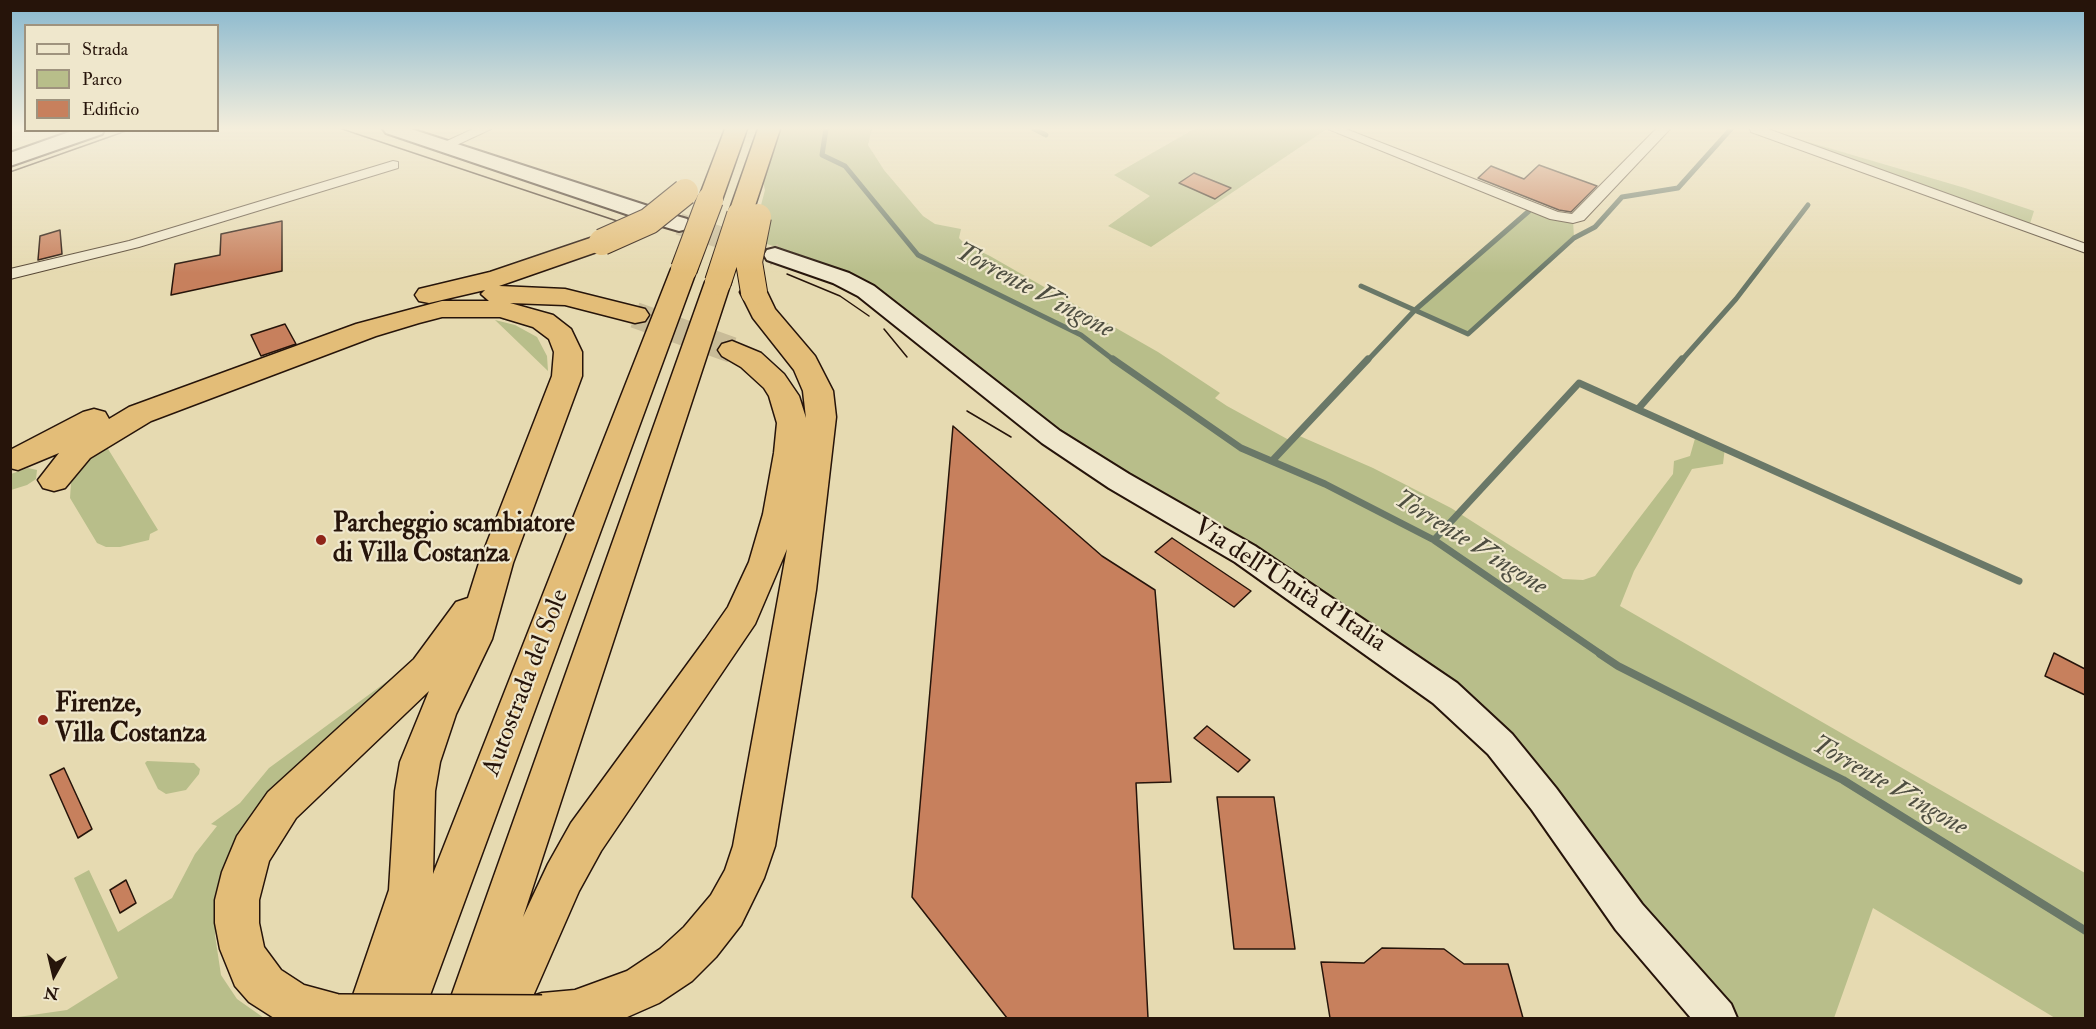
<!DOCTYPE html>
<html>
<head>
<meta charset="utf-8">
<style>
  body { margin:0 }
  #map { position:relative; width:2096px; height:1029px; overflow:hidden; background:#e6dab1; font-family:"IM FELL Double Pica",serif }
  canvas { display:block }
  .frame { position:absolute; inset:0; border:12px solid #26140a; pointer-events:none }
  .legend { position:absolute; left:24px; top:24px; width:195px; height:108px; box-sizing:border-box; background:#efe7cc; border:2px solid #9f937e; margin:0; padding:8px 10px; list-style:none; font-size:18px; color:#26140a }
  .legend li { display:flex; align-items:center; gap:12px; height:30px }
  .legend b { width:30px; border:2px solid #9f937e }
  .north { position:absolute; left:24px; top:945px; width:60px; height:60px; -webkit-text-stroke:4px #efe7cc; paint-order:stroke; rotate:188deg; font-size:16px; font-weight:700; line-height:24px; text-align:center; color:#26140a }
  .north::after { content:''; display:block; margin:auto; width:21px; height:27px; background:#26140a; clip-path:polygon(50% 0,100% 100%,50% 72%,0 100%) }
</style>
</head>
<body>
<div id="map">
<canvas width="2096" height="1029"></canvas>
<div class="frame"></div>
<ul class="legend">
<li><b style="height:8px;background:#efe7cc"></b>Strada</li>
<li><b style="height:16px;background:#b8be8a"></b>Parco</li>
<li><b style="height:16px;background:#c7805d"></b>Edificio</li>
</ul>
<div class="north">N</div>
</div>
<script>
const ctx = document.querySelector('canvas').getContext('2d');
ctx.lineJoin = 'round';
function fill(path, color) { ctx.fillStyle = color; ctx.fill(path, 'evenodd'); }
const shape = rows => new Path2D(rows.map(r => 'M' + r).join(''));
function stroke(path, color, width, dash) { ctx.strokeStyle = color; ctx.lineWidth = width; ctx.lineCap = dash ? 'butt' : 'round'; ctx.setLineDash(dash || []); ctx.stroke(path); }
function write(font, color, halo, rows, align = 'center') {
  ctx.font = font + ' "IM FELL Double Pica",serif'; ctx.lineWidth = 4.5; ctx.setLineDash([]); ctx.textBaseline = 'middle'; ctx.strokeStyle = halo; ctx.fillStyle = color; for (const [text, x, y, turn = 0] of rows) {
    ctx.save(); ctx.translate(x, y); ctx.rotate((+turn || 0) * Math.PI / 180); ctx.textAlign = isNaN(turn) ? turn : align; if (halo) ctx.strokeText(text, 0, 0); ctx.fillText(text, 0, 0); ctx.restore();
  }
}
fill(shape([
  [769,129,872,129,868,145,884,170,923,216,935,224,961,229,959,238,965,244,990,256,1158,352,1220,393,1215,398,1227,406,1289,440,1295,434,1373,468,1451,508,1563,579,1583,580,1595,576,1673,474,1674,461,1690,456,1696,435,1725,447,1723,464,1692,469,1634,571,1620,606,2085,873,2085,1018,2055,1018,1873,908,1834,1018,1717,1018,1677,975,1500,744,1119,481,881,302,775,255,776,247,752,239,765,190,758,160],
  [1194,129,1327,129,1151,247,1108,226,1150,196,1114,175],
  [1756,129,1764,129,1965,188,2034,211,2028,230],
  [1529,211,1573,219,1574,238,1468,334,1415,310],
  [495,320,515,325,537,337,547,356,548,371],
  [105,444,158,530,150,534,149,540,120,547,106,547,97,543,70,498,71,483,83,462],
  [28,468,37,470,36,479,27,485,11,490,11,474],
  [408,666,217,912,215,935,221,975,237,999,264,1018,11,1018,67,1010,118,978,74,878,89,870,118,932,172,898,195,854,217,826,211,824,240,803,269,768],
  [147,761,194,763,200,769,199,774,186,790,166,794,158,789,145,763]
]), '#b8be8a');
stroke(shape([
  [826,129,822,155,845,166,918,255,1081,335,1115,361],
  [1034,129,1046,135],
  [1361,286,1468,334,1574,238,1595,227,1622,197,1678,188,1731,129],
  [1367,361,1415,310,1529,211],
  [1681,361,1736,299,1808,205]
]), '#6a7868', 5);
stroke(shape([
  [1113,359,1241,448,1325,484,1434,540,1602,655],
  [1638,409,1682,359],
  [1272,461,1368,359],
  [1434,540,1579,383,2019,581]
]), '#6a7868', 7);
stroke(shape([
  [1600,654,1618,666,1843,780,2086,931]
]), '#6a7868', 8);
const building = shape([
  [1539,165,1597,186,1571,212,1559,210,1478,178,1491,166,1524,179,1539,165],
  [1194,173,1231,188,1215,199,1179,183,1194,173],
  [282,221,282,271,171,295,175,264,220,255,221,234,282,221],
  [60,230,62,254,38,260,40,236,60,230],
  [285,324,296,344,261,356,251,335,285,324],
  [953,426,1102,556,1155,590,1171,782,1136,783,1148,1018,1007,1018,912,897,953,426],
  [1172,538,1251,591,1234,607,1155,552,1172,538],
  [2054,653,2085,669,2085,695,2045,676,2054,653],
  [1207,726,1250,760,1238,772,1194,738,1207,726],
  [64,768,92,829,78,838,50,775,64,768],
  [1217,797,1274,797,1295,949,1234,949,1217,797],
  [126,880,136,903,120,913,110,890,126,880],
  [1382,948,1444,949,1464,964,1508,964,1523,1018,1330,1018,1321,962,1364,963,1382,948]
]);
fill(building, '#c7805d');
stroke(building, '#26140a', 1.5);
stroke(shape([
  [679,224,775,255]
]), '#c9bc98', 22, [22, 11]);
stroke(shape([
  [635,315,732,350]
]), '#c9bc98', 26, [26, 13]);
const street = shape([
  [473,129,491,129,448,149,438,149,436,146,473,129],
  [1328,129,1346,129,1558,212,1572,214,1656,129,1670,129,1584,220,1573,223,1550,219,1328,129],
  [1750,129,1768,129,2086,244,2086,253,1751,132,1750,129],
  [393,161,398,162,398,168,139,247,10,279,10,269,129,241,393,161]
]);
const secondary = shape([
  [383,129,411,129,648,206,651,211,648,216,632,216,386,133,383,129],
  [75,130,104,130,102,134,10,166,10,153,75,130],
  [663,212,687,219,690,224,687,229,679,231,655,224,652,219,655,214,663,212],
  [775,248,849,273,874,286,1060,431,1129,474,1255,546,1457,683,1512,734,1556,788,1642,904,1731,1004,1737,1018,1691,1018,1616,930,1532,810,1488,754,1433,703,1235,562,1109,488,1042,443,858,296,833,283,767,260,764,255,767,250,775,248]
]);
const highway = shape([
  [725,129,747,129,722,200,719,205,710,207,701,205,698,200,725,129],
  [758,129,780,129,753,212,750,217,741,219,732,217,729,212,758,129],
  [602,234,611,237,615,242,611,247,499,286,565,289,645,309,649,315,645,321,635,323,565,305,510,303,553,315,571,329,582,352,582,376,513,563,492,639,456,714,440,762,435,791,433,874,671,269,675,263,684,261,693,263,697,269,422,1017,274,1018,249,1002,235,986,220,949,215,923,215,900,222,872,237,836,268,792,414,659,456,602,468,598,479,563,552,376,554,352,549,339,533,327,500,317,442,317,419,323,376,336,151,421,90,458,65,488,54,491,43,488,38,480,59,453,18,470,10,468,10,450,83,412,94,409,105,412,109,419,129,407,356,324,442,301,489,301,481,294,485,290,429,303,419,301,415,295,419,289,490,272,602,234],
  [429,691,400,762,395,791,389,890,352,998,304,985,281,970,264,947,259,923,259,900,269,861,296,818,429,691],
  [718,274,727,276,731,282,523,917,548,864,571,823,705,640,728,607,749,562,763,514,774,453,777,423,769,396,764,388,741,367,722,356,718,350,722,344,732,341,761,353,784,374,799,396,806,418,803,391,794,370,753,318,740,292,744,286,754,284,764,286,775,309,815,356,833,391,836,417,816,590,775,846,764,878,741,925,716,957,692,981,659,1003,625,1018,501,1018,493,1015,491,1011,477,1018,471,1018,458,1013,451,997,705,282,709,276,718,274],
  [787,549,733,846,725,870,711,895,684,927,660,949,627,971,575,990,542,993,533,996,579,891,601,851,755,624,787,549]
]);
stroke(street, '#564634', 2);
stroke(secondary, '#26140a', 4);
stroke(highway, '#26140a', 3);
fill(street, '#efe7cc');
fill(secondary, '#efe7cc');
fill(highway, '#e3bd78');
stroke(shape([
  [342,129,620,222],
  [10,172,129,130],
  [787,274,840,296,869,316],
  [884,329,907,357],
  [967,411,1011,437]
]), '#26140a', 1.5);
const highwayBridgeFar1 = shape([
  [602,242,649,221,685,192],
  [684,269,710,200],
  [718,282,740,215],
  [754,292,749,262,758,217]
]);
const highwayBridge = shape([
  [338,1015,542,1016]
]);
stroke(highwayBridgeFar1, '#26140a', 28, []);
stroke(highwayBridge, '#26140a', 44, []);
stroke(highwayBridgeFar1, '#e3bd78', 26);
stroke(highwayBridge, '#e3bd78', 41);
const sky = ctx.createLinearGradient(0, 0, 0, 273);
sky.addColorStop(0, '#87b7ce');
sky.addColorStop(0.47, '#f4eedc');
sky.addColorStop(1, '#f4eedc00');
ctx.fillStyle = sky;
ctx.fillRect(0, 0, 2096, 273);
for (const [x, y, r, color] of [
  [321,540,6,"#8f2418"],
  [43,720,6,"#8f2418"]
]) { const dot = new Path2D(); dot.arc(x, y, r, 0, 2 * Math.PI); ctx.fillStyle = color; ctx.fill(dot); stroke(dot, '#efe7cc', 2); }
write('bold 26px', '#26140a', '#efe7cc', [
  ["Parcheggio scambiatore",333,525],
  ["di Villa Costanza",333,555],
  ["Firenze,",55,705],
  ["Villa Costanza",55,735]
], 'left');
write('26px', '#26140a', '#efe7cc', [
  ["Via dell'Unità d'Italia",1289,586,33],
  ["Autostrada del Sole",527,683,-69]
]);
write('italic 27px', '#4e4e41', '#efe7cc', [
  ["Torrente Vingone",1034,292,28],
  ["Torrente Vingone",1470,544,32],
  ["Torrente Vingone",1889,787,30]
]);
</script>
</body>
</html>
